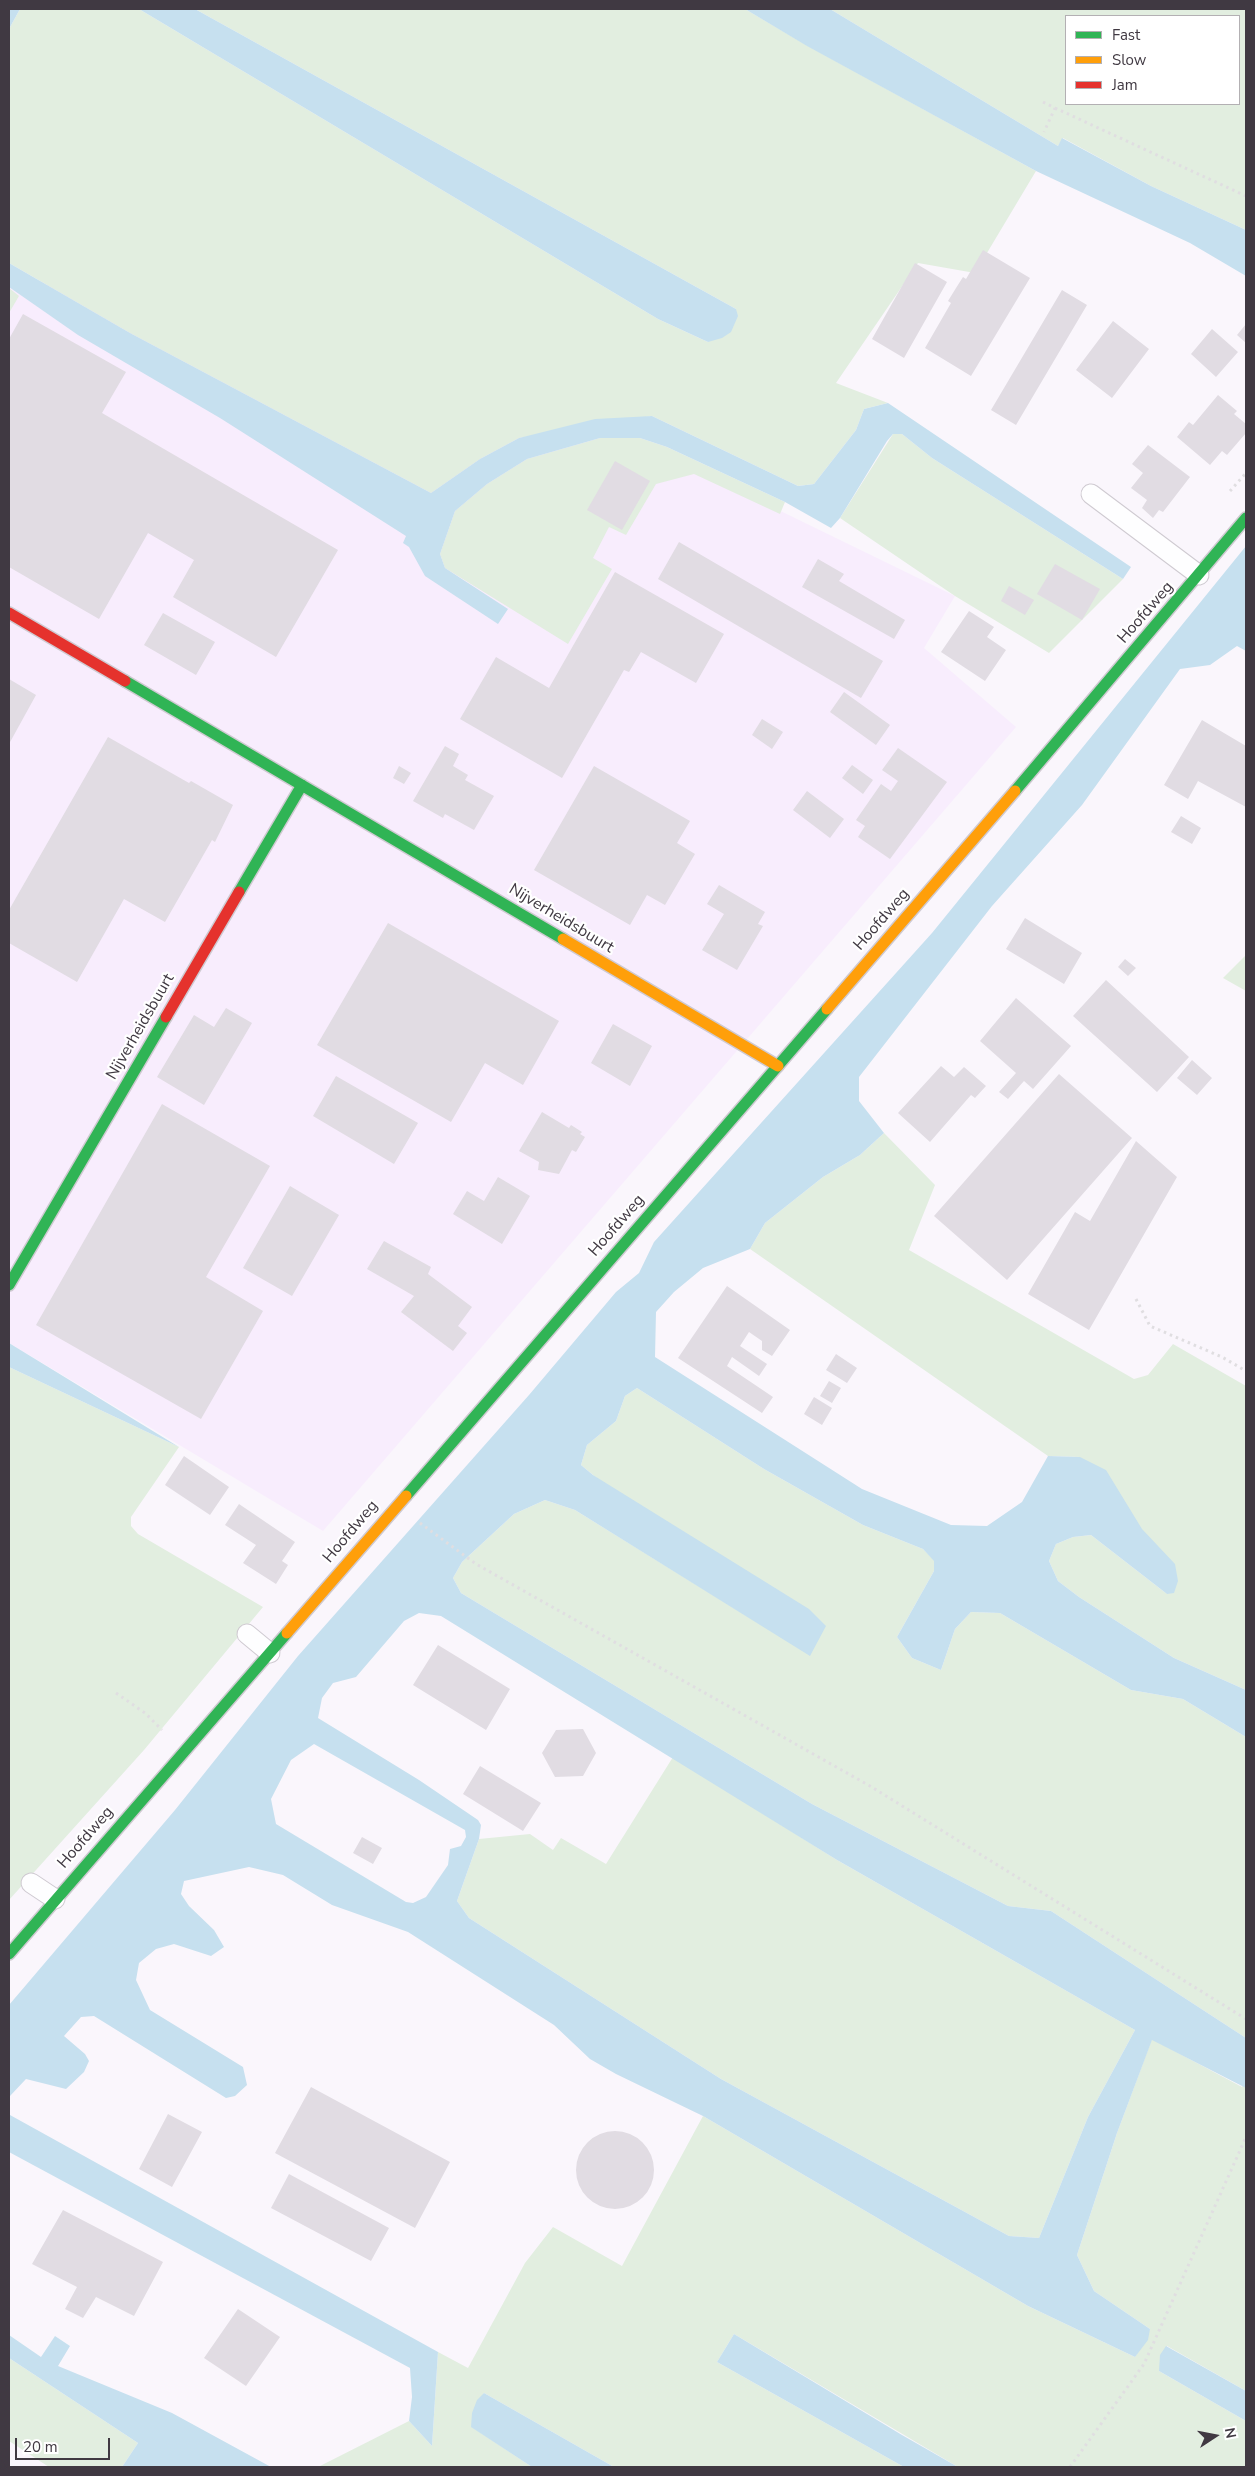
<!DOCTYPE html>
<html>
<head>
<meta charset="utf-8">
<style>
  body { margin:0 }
  #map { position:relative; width:1255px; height:2476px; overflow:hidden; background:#faf6fc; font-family:"Nunito Sans",sans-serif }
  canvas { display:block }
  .frame { position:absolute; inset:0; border:10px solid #403942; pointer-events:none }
  .legend { position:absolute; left:1065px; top:15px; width:175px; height:90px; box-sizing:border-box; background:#fff; border:1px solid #b3b0b3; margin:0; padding:6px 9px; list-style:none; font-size:15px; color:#403942 }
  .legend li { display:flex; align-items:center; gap:10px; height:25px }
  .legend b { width:25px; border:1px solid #b3b0b3 }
  .north { position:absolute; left:1190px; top:2411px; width:50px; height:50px; -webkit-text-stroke:4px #fff; paint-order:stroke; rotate:79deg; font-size:14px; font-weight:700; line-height:20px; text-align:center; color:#403942 }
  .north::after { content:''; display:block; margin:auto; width:18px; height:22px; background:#403942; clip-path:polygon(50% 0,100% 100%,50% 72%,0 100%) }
  .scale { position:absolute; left:15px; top:2438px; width:95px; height:22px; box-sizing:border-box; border:2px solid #403942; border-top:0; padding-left:6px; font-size:15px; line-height:18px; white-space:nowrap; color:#403942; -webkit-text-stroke:4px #fff; paint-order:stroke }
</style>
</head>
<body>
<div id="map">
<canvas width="1255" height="2476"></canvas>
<div class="frame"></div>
<ul class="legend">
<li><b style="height:6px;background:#30b455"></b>Fast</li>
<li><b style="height:6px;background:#ff9f0a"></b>Slow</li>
<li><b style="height:6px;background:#e5322d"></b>Jam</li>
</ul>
<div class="north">N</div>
<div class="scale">20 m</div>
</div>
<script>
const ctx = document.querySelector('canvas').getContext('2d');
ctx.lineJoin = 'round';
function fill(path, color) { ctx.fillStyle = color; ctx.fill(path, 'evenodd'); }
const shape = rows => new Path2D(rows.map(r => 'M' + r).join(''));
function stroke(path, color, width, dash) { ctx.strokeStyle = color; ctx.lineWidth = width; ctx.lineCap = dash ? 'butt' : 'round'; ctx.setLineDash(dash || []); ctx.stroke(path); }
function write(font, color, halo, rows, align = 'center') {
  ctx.font = font + ' "Nunito Sans",sans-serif'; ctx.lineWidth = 4.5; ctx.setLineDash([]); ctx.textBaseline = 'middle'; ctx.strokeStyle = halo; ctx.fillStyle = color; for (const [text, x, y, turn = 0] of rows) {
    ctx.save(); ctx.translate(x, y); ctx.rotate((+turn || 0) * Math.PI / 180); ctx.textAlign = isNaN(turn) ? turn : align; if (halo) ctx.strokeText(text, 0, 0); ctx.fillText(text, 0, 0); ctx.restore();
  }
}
fill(shape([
  [9,273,641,443,955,596,924,648,1016,727,323,1531,9,1343]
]), '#f8edfd');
fill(shape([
  [20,9,139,9,658,319,708,342,736,309,195,9,745,9,808,46,1036,171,975,273,918,263,836,383,888,403,864,409,856,430,814,484,798,486,652,416,519,438,480,459,431,493,130,333,9,263,9,29],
  [830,9,1246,9,1246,230,1151,186,1063,138,1058,146],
  [1066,16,1239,16,1239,104,1066,104],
  [9,288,19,296,9,313],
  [893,434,902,434,932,458,1123,579,1049,653,955,596,840,518],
  [600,438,640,438,667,447,785,502,780,514,694,474,656,484,626,535,609,527,593,558,612,569,568,644,445,568,440,554,455,511,487,484,527,459],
  [1246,955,1246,991,1223,978],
  [884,1133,935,1185,909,1250,1134,1379,1148,1375,1173,1344,1246,1386,1246,1690,1174,1658,1079,1597,1058,1581,1049,1561,1056,1544,1073,1537,1091,1535,1167,1594,1077,1485,1080,1457,1048,1456,750,1249,765,1223,823,1177,860,1155],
  [9,1367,179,1447,131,1517,131,1526,138,1534,263,1607,144,1750,9,1900],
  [637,1388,764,1469,863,1525,923,1549,935,1561,934,1571,897,1637,912,1658,941,1670,955,1629,971,1612,1000,1613,1131,1690,1183,1699,1246,1737,1246,2038,1051,1911,1008,1906,812,1804,461,1593,453,1578,462,1562,514,1514,545,1500,575,1510,810,1655,581,1465,587,1445,616,1421,625,1396],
  [673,1757,837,1860,1135,2030,1088,2117,1039,2238,1009,2236,721,2079,469,1918,457,1901,479,1839,530,1834,553,1850,561,1838,606,1864],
  [1152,2039,1242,2087,1246,2079,1246,2391,1167,2346,1159,2371,1246,2421,1246,2467,958,2467,734,2334,717,2362,904,2467,614,2467,484,2393,472,2427,532,2467,318,2467,409,2421,432,2446,438,2352,468,2368,525,2263,553,2227,622,2266,703,2116,1028,2306,1135,2357,1150,2329,1094,2291,1077,2255,1117,2133],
  [9,2358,138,2443,122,2467,49,2467,9,2441]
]), '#e2eee0');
fill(shape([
  [9,9,20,9,9,29],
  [139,9,195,9,736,309,738,316,731,332,722,338,708,342,658,319],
  [745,9,830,9,1058,146,1062,138,1151,186,1246,230,1246,276,1190,243,1036,171,807,46],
  [9,263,130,333,431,493,480,459,519,438,595,419,652,416,798,486,814,484,856,430,864,409,888,403,1131,567,1123,579,932,458,902,434,893,434,887,441,840,518,831,528,785,502,667,447,640,438,600,438,527,459,487,484,455,511,440,554,445,568,508,609,498,624,425,576,409,547,403,543,406,536,220,418,78,335,9,287],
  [1246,546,1246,651,1237,646,1210,665,1180,669,1082,805,992,906,859,1077,859,1101,884,1133,860,1155,823,1177,765,1223,750,1249,703,1268,674,1292,656,1312,655,1357,862,1489,951,1525,987,1526,1022,1502,1048,1456,1080,1457,1106,1470,1142,1529,1175,1564,1178,1581,1174,1593,1167,1594,1091,1535,1073,1537,1056,1544,1049,1561,1058,1581,1079,1597,1174,1658,1246,1690,1246,1737,1183,1699,1131,1690,1000,1613,971,1612,955,1629,941,1670,912,1658,897,1637,934,1571,934,1561,923,1549,863,1525,764,1469,637,1388,625,1396,616,1421,587,1445,581,1465,593,1475,809,1609,826,1626,810,1656,575,1510,545,1500,514,1514,462,1562,453,1578,461,1593,812,1804,1008,1906,1051,1911,1246,2038,1246,2088,1152,2040,1117,2133,1077,2255,1094,2291,1150,2329,1148,2340,1135,2357,1028,2306,703,2116,616,2074,590,2059,554,2025,408,1932,332,1905,283,1875,249,1867,184,1881,181,1894,189,1906,214,1930,224,1947,211,1956,174,1944,156,1949,139,1963,136,1980,150,2010,243,2067,247,2085,235,2096,226,2098,94,2016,81,2017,64,2036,85,2054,89,2061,84,2072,66,2089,26,2079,10,2096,10,2115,438,2352,432,2446,409,2421,412,2397,410,2368,9,2152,9,2005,175,1810,298,1656,529,1395,616,1292,639,1273,654,1242,932,933],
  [419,1613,441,1616,837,1860,1135,2030,1088,2117,1039,2238,1009,2236,721,2079,469,1918,457,1901,479,1839,481,1825,478,1820,419,1780,318,1718,322,1698,333,1683,356,1677,404,1621],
  [314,1744,465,1830,466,1837,461,1846,450,1849,448,1865,426,1897,413,1903,406,1902,276,1824,271,1799,291,1760],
  [9,1343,179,1447,9,1367],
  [734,2334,902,2435,958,2467,904,2467,717,2362],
  [9,2335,41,2357,55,2336,70,2346,58,2366,172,2413,271,2467,122,2467,138,2443,9,2358],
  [1166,2346,1246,2391,1246,2421,1159,2371,1160,2355],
  [484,2393,614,2467,532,2467,471,2427,472,2413,477,2400]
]), '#c6e0ef');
fill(shape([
  [983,250,1030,278,971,376,925,348,951,303,948,301,956,288,963,277,966,279],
  [915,263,947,282,904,358,872,339],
  [1062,290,1087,305,1016,425,991,410],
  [23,314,126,372,102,413,338,550,276,657,173,597,194,560,148,533,99,619,9,567,9,339],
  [1113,321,1149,349,1112,398,1076,370],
  [1246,324,1246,343,1237,335],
  [1212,329,1238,352,1216,377,1191,354],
  [1218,395,1237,411,1234,414,1246,424,1246,433,1227,455,1222,451,1210,465,1177,437,1189,422,1193,425],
  [1148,445,1190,477,1163,512,1159,510,1153,518,1142,508,1147,500,1131,488,1143,473,1132,464],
  [615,461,650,481,622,530,587,510],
  [679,542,883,661,861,698,658,579],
  [818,559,844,574,839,581,905,620,894,639,802,587],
  [1055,564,1100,589,1082,620,1037,594],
  [615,572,724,634,696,683,641,652,629,672,624,670,562,778,460,719,496,657,549,688],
  [1009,586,1034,600,1025,615,1001,601],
  [969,611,994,627,987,637,1006,650,985,681,941,652],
  [163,613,215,642,196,675,144,645],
  [9,679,36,695,9,744],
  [844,692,890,725,876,745,830,712],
  [762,719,783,732,772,749,752,735],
  [1202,720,1246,746,1246,807,1198,781,1188,799,1164,785],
  [108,737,189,783,191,781,233,805,215,842,212,840,165,922,124,899,77,982,9,943,9,910],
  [445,746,459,754,453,766,468,775,465,780,494,796,474,830,445,814,443,818,413,801],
  [898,748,947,782,890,859,858,837,865,826,856,820,881,784,891,791,898,781,882,770],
  [852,765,873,780,863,794,842,778],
  [399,766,411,773,404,784,393,778],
  [594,766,690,821,677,843,695,854,665,905,647,895,630,925,534,870],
  [807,791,844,819,830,838,793,810],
  [1181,816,1201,828,1192,844,1171,832],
  [719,885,765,912,758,924,763,926,737,970,702,950,724,914,707,904],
  [1025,918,1082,953,1064,984,1006,949],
  [388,923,559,1021,523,1085,485,1063,451,1122,317,1045],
  [1125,959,1136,968,1128,976,1118,967],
  [1106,980,1189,1057,1157,1092,1073,1016],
  [1016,998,1071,1046,1033,1089,1024,1081,1008,1099,999,1092,1016,1073,980,1041],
  [226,1008,252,1023,204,1105,157,1077,194,1015,214,1027],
  [613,1024,652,1046,630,1086,591,1063],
  [1192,1060,1212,1078,1197,1095,1177,1078],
  [941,1066,954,1077,964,1067,986,1086,975,1098,971,1095,930,1142,898,1113],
  [1059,1074,1132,1138,1007,1280,934,1216],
  [336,1076,418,1123,394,1164,313,1116],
  [162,1104,270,1166,206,1277,263,1311,201,1419,36,1325],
  [542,1112,569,1128,571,1125,582,1132,580,1134,585,1137,576,1152,572,1150,559,1174,538,1170,539,1162,519,1151],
  [1136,1141,1177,1177,1089,1330,1028,1294,1075,1212,1090,1221],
  [498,1177,530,1196,502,1244,453,1214,467,1191,484,1201],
  [290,1186,339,1215,292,1296,243,1268],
  [384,1241,431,1267,428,1274,472,1307,458,1326,467,1333,453,1351,401,1312,414,1296,367,1269],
  [727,1286,790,1330,772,1356,762,1350,762,1341,749,1332,740,1346,767,1364,759,1376,732,1357,727,1366,773,1397,762,1413,678,1358],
  [836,1354,857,1368,847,1383,826,1370],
  [829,1381,841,1388,832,1403,820,1396],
  [814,1397,832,1408,822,1425,804,1414],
  [184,1456,229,1487,210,1515,165,1485],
  [239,1504,295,1542,282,1561,288,1565,276,1584,243,1563,256,1545,225,1525],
  [438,1645,510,1689,486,1730,413,1685],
  [583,1729,596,1753,583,1776,555,1777,542,1753,556,1730],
  [480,1766,541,1803,523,1831,463,1794],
  [362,1837,382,1848,373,1864,353,1853],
  [311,2087,450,2162,415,2228,275,2153],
  [168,2114,202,2132,172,2187,139,2169],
  '576 2170a39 39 0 1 1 78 0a39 39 0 1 1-78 0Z',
  [289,2174,389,2228,371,2261,271,2208],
  [63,2210,163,2262,134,2316,96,2297,83,2318,65,2309,77,2287,32,2264],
  [238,2309,280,2337,246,2386,204,2358]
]), '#e1dce3');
const lane = shape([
  [1091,494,1199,575],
  [247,1634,270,1653],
  [31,1883,55,1899]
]);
const fast = shape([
  [125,681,563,939],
  [1015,791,1246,518],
  [239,892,302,785],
  [9,1285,166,1017],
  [406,1496,827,1009],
  [9,1954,287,1633]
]);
const slow = shape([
  [563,939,778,1066],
  [827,1009,1015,791],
  [287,1633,406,1496]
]);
const jam = shape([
  [9,613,125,681],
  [166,1017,239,892]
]);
stroke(lane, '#cfcad1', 21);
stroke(fast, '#cfcad1', 14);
stroke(slow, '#cfcad1', 14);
stroke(jam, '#cfcad1', 14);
stroke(shape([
  [1043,102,1055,108,1044,132],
  [1055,108,1246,196],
  [1230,491,1246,473],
  [1136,1299,1150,1326,1222,1357,1246,1371],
  [420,1523,476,1564,870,1786,1246,2019],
  [116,1693,145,1713,162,1730],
  [1070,2467,1144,2364,1246,2137]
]), '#e0dee1', 3, [2.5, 4]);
stroke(lane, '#fefeff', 19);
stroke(fast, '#30b455', 11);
stroke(slow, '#ff9f0a', 11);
stroke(jam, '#e5322d', 11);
write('16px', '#403942', '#fff', [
  ["Hoofdweg",1146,613,-49],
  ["Nijverheidsbuurt",561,919,31],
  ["Hoofdweg",882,920,-49],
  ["Nijverheidsbuurt",141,1027,-60],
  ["Hoofdweg",617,1226,-49],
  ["Hoofdweg",351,1532,-50],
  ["Hoofdweg",86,1838,-49]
]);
</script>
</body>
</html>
